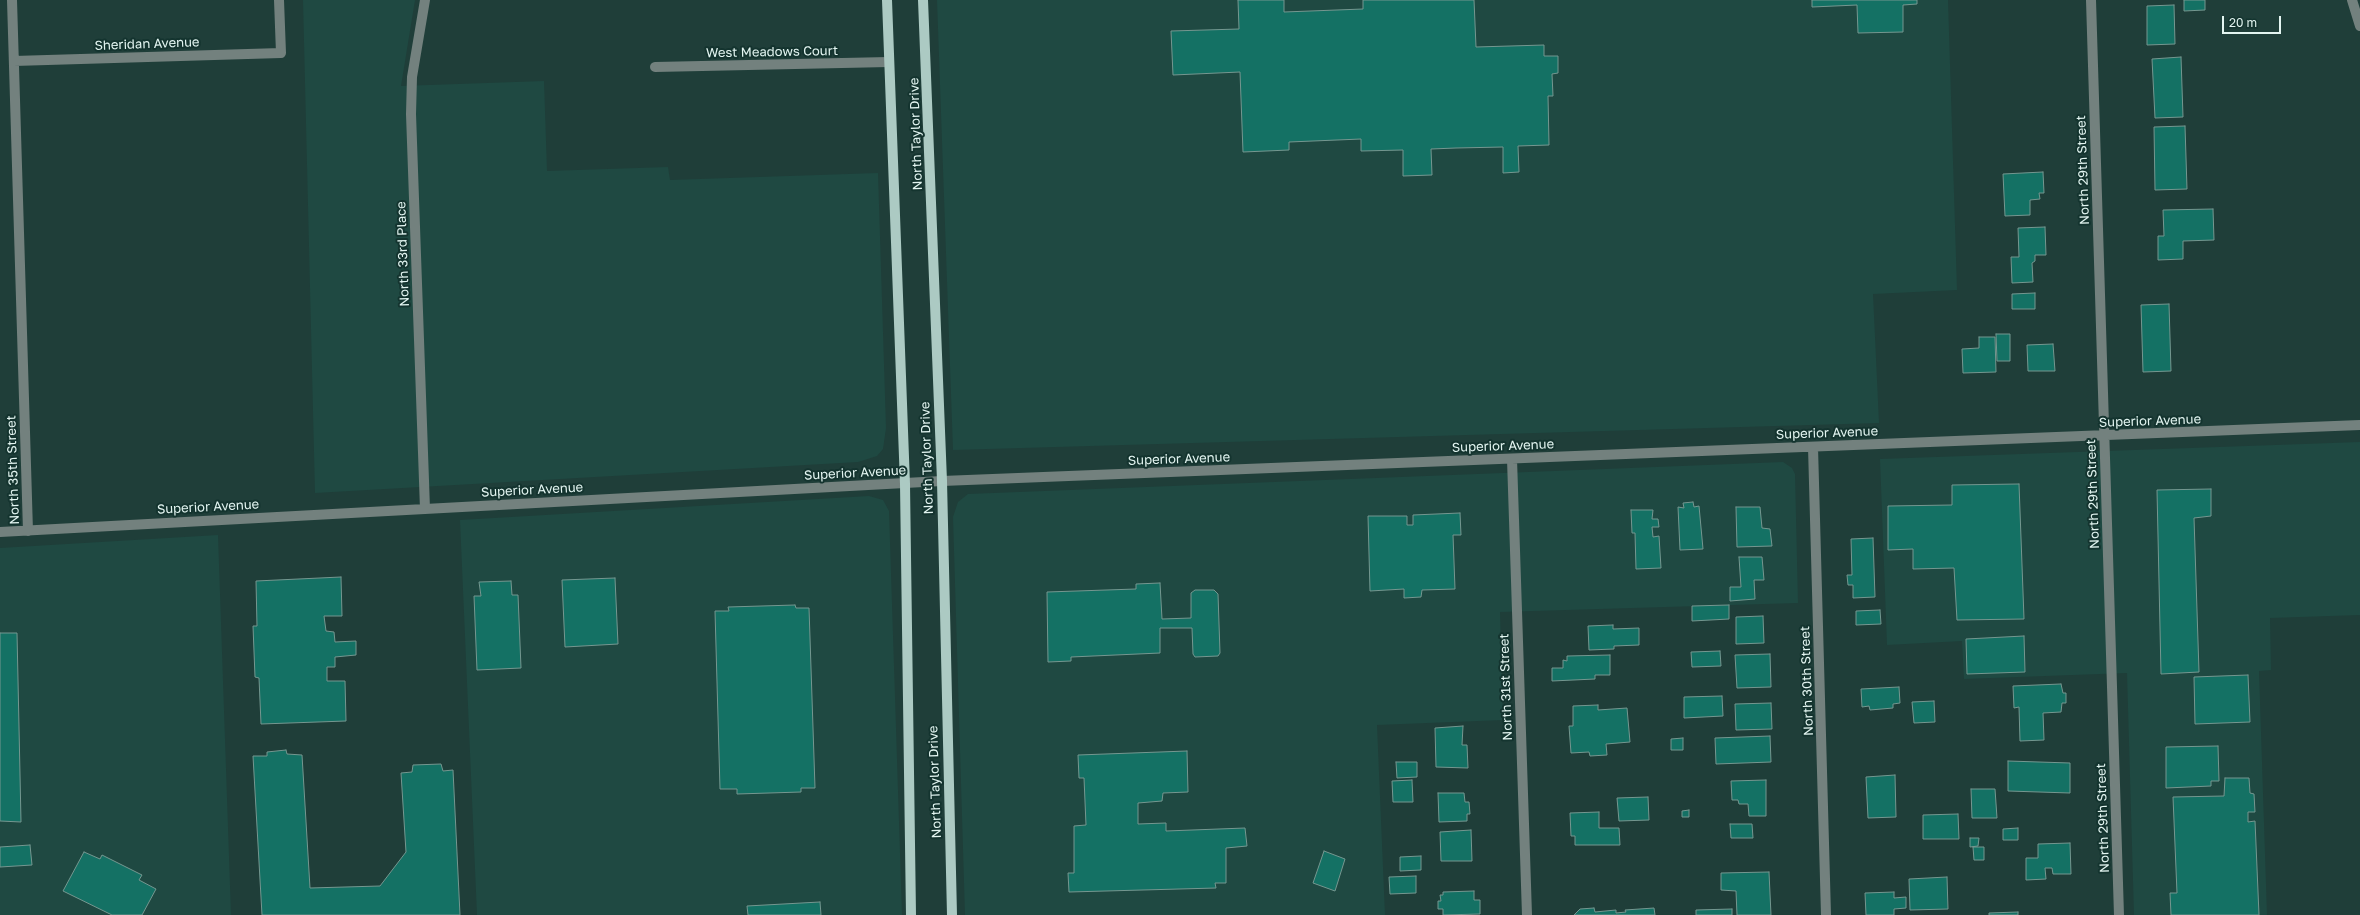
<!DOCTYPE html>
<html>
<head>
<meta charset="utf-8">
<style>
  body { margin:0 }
  #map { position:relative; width:2360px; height:915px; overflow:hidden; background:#1f3e39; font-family:"Golos Text",sans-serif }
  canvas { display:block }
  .scale { position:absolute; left:2222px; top:16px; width:59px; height:18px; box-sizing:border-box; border:2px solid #e3f5f1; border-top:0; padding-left:5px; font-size:12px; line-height:14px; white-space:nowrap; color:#e3f5f1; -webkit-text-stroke:3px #14342f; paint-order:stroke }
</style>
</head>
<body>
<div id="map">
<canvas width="2360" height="915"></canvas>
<div class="scale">20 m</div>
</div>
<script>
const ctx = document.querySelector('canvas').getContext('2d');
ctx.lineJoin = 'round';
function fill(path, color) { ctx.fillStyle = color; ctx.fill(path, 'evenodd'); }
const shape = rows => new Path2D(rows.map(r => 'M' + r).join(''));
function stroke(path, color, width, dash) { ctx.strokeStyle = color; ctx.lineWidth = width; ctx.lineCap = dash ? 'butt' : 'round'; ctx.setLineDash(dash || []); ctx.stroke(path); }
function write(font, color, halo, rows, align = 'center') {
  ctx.font = font + ' "Golos Text",sans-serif'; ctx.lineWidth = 4; ctx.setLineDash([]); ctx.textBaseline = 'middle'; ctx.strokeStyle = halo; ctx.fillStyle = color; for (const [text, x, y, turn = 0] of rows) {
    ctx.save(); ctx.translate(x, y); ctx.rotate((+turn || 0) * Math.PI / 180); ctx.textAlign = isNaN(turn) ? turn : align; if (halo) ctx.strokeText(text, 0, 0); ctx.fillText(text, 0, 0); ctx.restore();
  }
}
fill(shape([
  [303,0,415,0,401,86,544,81,547,171,668,167,670,180,878,173,886,428,883,449,877,456,858,462,315,493],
  [937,0,1948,0,1957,290,1873,294,1879,423,953,450],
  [2360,442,2360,615,2270,618,2271,670,2259,671,2267,915,2134,915,2127,673,1964,679,1962,641,1887,645,1880,459],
  [1783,462,1792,468,1795,474,1798,603,1500,612,1503,720,1377,725,1385,915,965,915,953,517,958,502,968,494],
  [869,496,883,500,889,511,902,915,477,915,460,520],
  [218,535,231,915,0,915,0,548]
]), '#1f4942');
const building = shape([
  [1238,0,1284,0,1284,12,1363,9,1363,0,1474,0,1476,47,1544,45,1544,56,1558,56,1558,73,1552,74,1553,96,1548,96,1549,145,1518,146,1519,172,1503,173,1503,147,1456,148,1431,149,1432,175,1403,176,1403,150,1361,151,1361,139,1289,142,1289,150,1243,152,1240,72,1173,75,1171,31,1239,29,1238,0],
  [1812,0,1917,0,1917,4,1903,5,1903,32,1858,33,1857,5,1812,7,1812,0],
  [2184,0,2205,0,2205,10,2184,11,2184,0],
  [2174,5,2175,44,2147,45,2147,6,2174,5],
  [2181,57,2183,117,2155,118,2152,59,2181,57],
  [2185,126,2187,189,2155,190,2154,127,2185,126],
  [2043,172,2044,193,2039,193,2040,199,2030,200,2030,215,2005,216,2003,174,2043,172],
  [2213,209,2214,240,2183,241,2183,259,2158,260,2158,236,2164,236,2163,210,2213,209],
  [2045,227,2046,255,2035,255,2035,261,2032,263,2033,282,2012,283,2011,257,2019,257,2018,228,2045,227],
  [2035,293,2035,309,2012,309,2012,294,2035,293],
  [2169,304,2171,371,2143,372,2141,305,2169,304],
  [1996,334,2010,334,2010,361,1997,361,1996,334],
  [1979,337,1995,337,1996,372,1963,373,1962,349,1979,348,1979,337],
  [2053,344,2055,371,2028,371,2027,345,2053,344],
  [2019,484,2024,619,1957,620,1954,568,1913,569,1913,549,1888,550,1888,506,1952,505,1952,485,2019,484],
  [2211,489,2211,516,2194,518,2199,672,2161,674,2157,490,2211,489],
  [1693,502,1694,507,1699,506,1703,549,1680,550,1678,507,1684,508,1683,503,1693,502],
  [1736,507,1760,507,1762,528,1770,529,1772,546,1737,547,1736,507],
  [1631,510,1653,510,1652,519,1658,519,1659,527,1652,527,1653,537,1659,536,1661,568,1636,569,1635,533,1632,533,1631,510],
  [1460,513,1461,535,1453,535,1455,589,1422,590,1421,597,1404,598,1404,589,1370,591,1368,516,1407,516,1407,525,1413,525,1413,515,1460,513],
  [1873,538,1875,597,1853,598,1853,585,1848,585,1847,575,1852,575,1851,539,1873,538],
  [1739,557,1762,557,1764,580,1754,580,1755,599,1730,601,1730,587,1741,587,1739,557],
  [341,577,342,616,324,616,326,631,334,632,335,642,356,641,356,655,335,657,335,667,327,667,327,681,345,681,346,721,261,724,259,678,255,677,253,626,257,626,256,581,341,577],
  [615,578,618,644,565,647,562,580,615,578],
  [511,581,512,595,518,595,521,668,477,670,474,596,481,596,479,582,511,581],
  [1160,583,1162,619,1191,618,1191,593,1195,590,1214,590,1218,594,1220,653,1218,656,1195,657,1193,654,1192,628,1160,628,1160,653,1071,657,1071,661,1048,662,1047,592,1136,589,1136,584,1160,583],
  [795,605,796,608,809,608,815,788,801,788,801,792,737,794,737,789,720,789,715,611,729,611,728,607,795,605],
  [1729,605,1729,619,1692,621,1692,606,1729,605],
  [1880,610,1881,624,1856,625,1856,611,1880,610],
  [1763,616,1764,643,1736,644,1736,617,1763,616],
  [1613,625,1613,629,1639,628,1639,645,1614,646,1614,649,1589,650,1588,626,1613,625],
  [0,633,17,633,21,822,0,821,0,633],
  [2024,636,2025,672,1967,674,1966,639,2024,636],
  [1720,651,1721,666,1692,667,1691,652,1720,651],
  [1770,654,1771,687,1737,688,1735,655,1770,654],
  [1610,655,1610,675,1595,675,1595,679,1552,681,1552,668,1563,668,1563,660,1567,661,1567,656,1610,655],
  [2248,675,2250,722,2195,724,2194,677,2248,675],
  [2061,684,2063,693,2066,693,2066,703,2062,703,2061,712,2043,713,2044,740,2020,741,2019,707,2014,708,2013,686,2061,684],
  [1899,687,1900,703,1893,704,1893,708,1870,710,1869,706,1862,707,1861,689,1899,687],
  [1722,696,1723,716,1684,718,1684,697,1722,696],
  [1934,701,1935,722,1914,723,1912,702,1934,701],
  [1771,703,1772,729,1736,730,1735,704,1771,703],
  [1598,705,1598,710,1627,708,1630,742,1606,744,1607,755,1590,756,1589,752,1571,753,1569,726,1573,726,1573,706,1598,705],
  [1463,726,1462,745,1467,745,1468,768,1436,767,1435,728,1463,726],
  [1770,736,1771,762,1716,764,1715,738,1770,736],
  [1683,738,1683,750,1671,750,1671,739,1683,738],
  [2218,746,2219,781,2211,781,2211,786,2166,788,2166,747,2218,746],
  [286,750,287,754,302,755,310,888,380,886,406,852,401,773,412,772,413,765,441,764,443,771,453,770,460,915,262,915,253,756,267,756,267,752,286,750],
  [1187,751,1188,792,1163,793,1162,801,1138,803,1138,824,1166,823,1166,831,1245,828,1247,846,1226,848,1226,883,1215,883,1216,888,1069,892,1068,873,1074,873,1074,826,1086,825,1084,778,1079,778,1078,755,1187,751],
  [2008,761,2070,763,2070,793,2008,791,2008,761],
  [1396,762,1417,762,1417,777,1397,778,1396,762],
  [1895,775,1896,817,1868,818,1866,777,1895,775],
  [2225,778,2249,778,2250,793,2254,794,2255,812,2248,812,2248,822,2255,821,2259,915,2171,915,2170,893,2177,893,2173,797,2224,796,2225,778],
  [1412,780,1413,802,1393,802,1392,781,1412,780],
  [1766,780,1766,816,1749,816,1748,804,1739,804,1738,800,1732,800,1731,781,1766,780],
  [1971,789,1995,789,1997,818,1972,818,1971,789],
  [1438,793,1464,793,1465,802,1469,802,1470,814,1467,814,1467,821,1439,822,1438,793],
  [1648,797,1649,820,1619,821,1617,798,1648,797],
  [1689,810,1689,817,1682,817,1682,811,1689,810],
  [1599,812,1599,828,1619,828,1620,845,1575,845,1575,836,1571,836,1570,813,1599,812],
  [1958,814,1959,839,1923,839,1923,815,1958,814],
  [1730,824,1752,824,1753,838,1731,838,1730,824],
  [2018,828,2018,840,2003,840,2003,829,2018,828],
  [1471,830,1472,861,1441,861,1440,832,1471,830],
  [1970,838,1979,838,1978,846,1970,847,1970,838],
  [2070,843,2071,874,2053,874,2052,868,2045,868,2046,879,2026,880,2026,858,2038,858,2038,844,2070,843],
  [30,845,32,865,0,867,0,847,30,845],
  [1973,847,1984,847,1984,860,1974,860,1973,847],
  [1324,851,1345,859,1335,891,1313,883,1324,851],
  [84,852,100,859,102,855,142,875,139,880,156,889,142,915,112,915,63,891,84,852],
  [1421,856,1421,870,1400,871,1400,857,1421,856],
  [1769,872,1771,915,1737,915,1736,891,1721,890,1721,873,1769,872],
  [1416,876,1416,893,1390,894,1389,877,1416,876],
  [1947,877,1948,909,1910,910,1909,879,1947,877],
  [1474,891,1474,900,1480,900,1480,914,1443,915,1443,909,1438,909,1438,901,1441,901,1440,895,1443,895,1443,892,1474,891],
  [1894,892,1894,898,1906,897,1906,908,1894,909,1894,915,1866,915,1865,893,1894,892],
  [820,902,821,915,748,915,747,906,820,902],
  [1594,908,1595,912,1616,910,1616,913,1626,912,1625,910,1654,908,1655,915,1574,915,1580,909,1594,908],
  [1732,909,1732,915,1696,915,1696,910,1732,909],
  [2018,912,2018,915,1989,915,1989,913,2018,912]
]);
fill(building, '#147164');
stroke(building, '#759790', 1);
stroke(shape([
  [12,0,28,531],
  [2091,0,2119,915],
  [2352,0,2360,26],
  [14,61,281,53,279,0],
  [655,67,889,62],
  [1813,447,1826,915],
  [1512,459,1527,915],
  [425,509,411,114,412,77,425,0],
  [0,532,942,481,2360,425]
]), '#73817e', 10);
stroke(shape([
  [887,0,905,484,911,915],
  [923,0,942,481,952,915]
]), '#accac3', 10);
write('13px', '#e3f5f1', '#14342f', [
  ["Sheridan Avenue",147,44,-2],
  ["West Meadows Court",772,52,-1],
  ["North Taylor Drive",916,134,-92],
  ["North 29th Street",2083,170,-92],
  ["North 33rd Place",403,254,-92],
  ["Superior Avenue",2150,421,-2],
  ["Superior Avenue",1827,433,-2],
  ["Superior Avenue",1503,446,-2],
  ["North Taylor Drive",927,458,-92],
  ["Superior Avenue",1179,459,-2],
  ["North 35th Street",13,470,-92],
  ["Superior Avenue",855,473,-3],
  ["Superior Avenue",532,490,-3],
  ["North 29th Street",2093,494,-92],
  ["Superior Avenue",208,507,-3],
  ["North 30th Street",1807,681,-92],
  ["North 31st Street",1506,687,-92],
  ["North Taylor Drive",935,782,-92],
  ["North 29th Street",2103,818,-92]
]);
</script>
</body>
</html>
